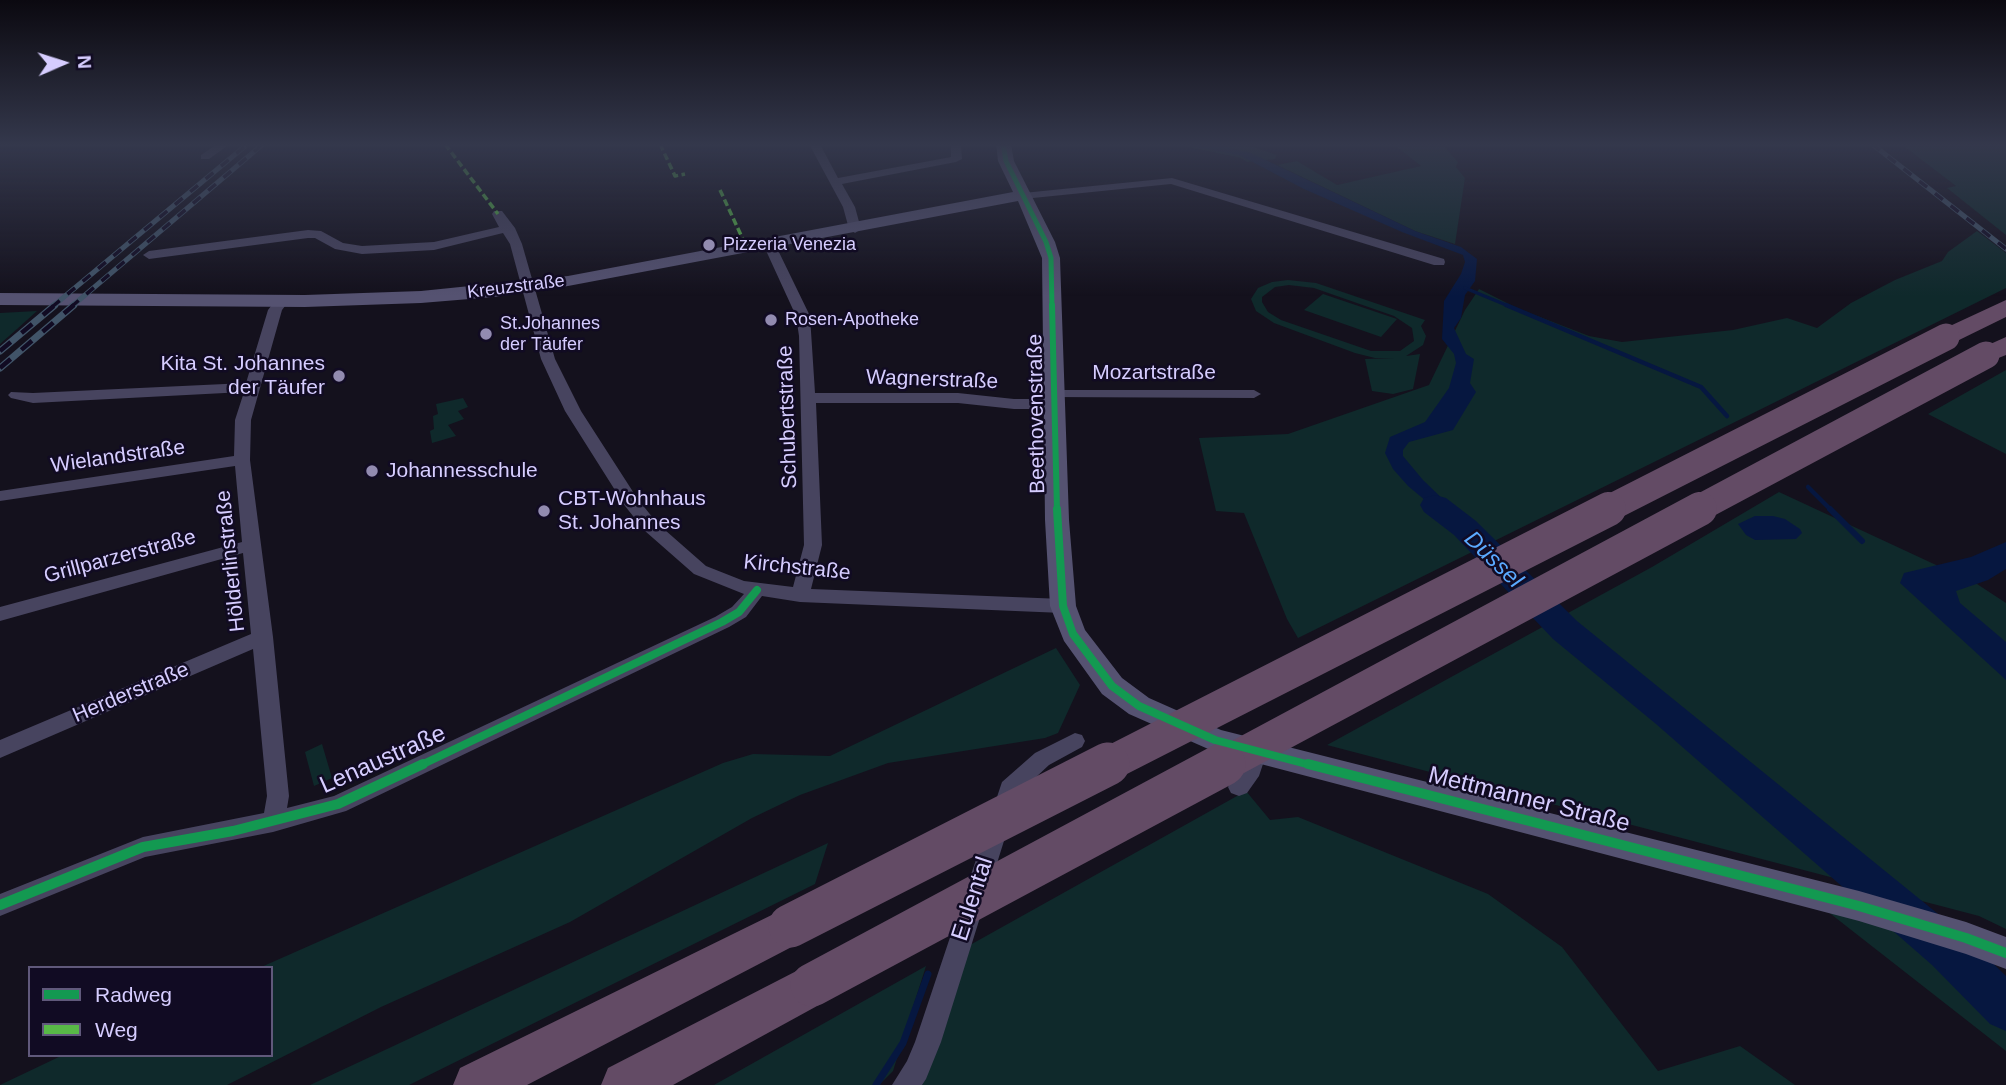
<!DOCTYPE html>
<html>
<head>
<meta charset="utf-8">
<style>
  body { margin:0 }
  #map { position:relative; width:2006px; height:1085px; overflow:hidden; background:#14111d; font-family:Arial,sans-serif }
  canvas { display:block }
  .legend { position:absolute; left:28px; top:966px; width:245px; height:91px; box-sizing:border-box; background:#110b23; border:2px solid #60597b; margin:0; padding:9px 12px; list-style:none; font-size:21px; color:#d6cdff }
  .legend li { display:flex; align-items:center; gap:14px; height:35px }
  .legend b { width:35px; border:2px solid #60597b }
  .north { position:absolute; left:28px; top:28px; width:70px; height:70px; -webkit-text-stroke:5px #110b23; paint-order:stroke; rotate:87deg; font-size:19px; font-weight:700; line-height:28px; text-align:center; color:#d6cdff }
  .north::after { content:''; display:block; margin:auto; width:24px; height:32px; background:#d6cdff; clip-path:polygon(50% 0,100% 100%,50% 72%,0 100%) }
</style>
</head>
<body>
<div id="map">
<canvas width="2006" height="1085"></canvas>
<ul class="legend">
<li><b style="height:9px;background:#139951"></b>Radweg</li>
<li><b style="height:9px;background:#58b947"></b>Weg</li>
</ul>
<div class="north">N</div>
</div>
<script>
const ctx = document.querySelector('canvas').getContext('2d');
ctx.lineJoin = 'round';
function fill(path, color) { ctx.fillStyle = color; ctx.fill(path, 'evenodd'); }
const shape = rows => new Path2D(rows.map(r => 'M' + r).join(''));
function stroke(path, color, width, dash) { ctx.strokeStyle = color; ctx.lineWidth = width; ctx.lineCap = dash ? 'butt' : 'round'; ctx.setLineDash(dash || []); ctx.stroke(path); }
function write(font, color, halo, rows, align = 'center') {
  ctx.font = font + ' Arial,sans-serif'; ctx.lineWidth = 5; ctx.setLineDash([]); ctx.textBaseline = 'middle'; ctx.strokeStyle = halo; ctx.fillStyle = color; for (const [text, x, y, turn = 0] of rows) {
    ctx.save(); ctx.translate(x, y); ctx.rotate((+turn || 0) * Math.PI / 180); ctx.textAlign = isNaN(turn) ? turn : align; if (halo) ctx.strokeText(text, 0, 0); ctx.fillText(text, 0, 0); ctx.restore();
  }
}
fill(shape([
  [1174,144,1244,144,1277,155,1275,159,1247,162,1241,158],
  [1393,144,1442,144,1458,162,1456,167,1465,178,1455,244,1415,231,1277,165,1297,161,1337,185,1421,166],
  [1901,144,2006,144,2006,235,1947,188,1956,186],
  [1977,231,2006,253,2006,288,1298,638,1287,619,1244,513,1216,511,1199,438,1288,434,1429,385,1465,310,1479,289,1517,308,1589,336,1622,342,1733,330,1787,318,1817,328,1851,303,1895,280,1942,261,1948,252],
  [1288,280,1316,283,1425,320,1421,326,1426,336,1423,345,1406,356,1420,354,1413,389,1393,394,1372,391,1365,359,1394,358,1375,358,1355,353,1274,323,1256,311,1251,299,1258,288,1272,282],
  [1289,285,1314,288,1394,316,1412,328,1414,341,1400,351,1371,351,1281,320,1268,312,1262,302,1262,297,1275,287],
  [1323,294,1397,319,1381,337,1304,310],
  [37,311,17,329,0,344,0,313],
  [2006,370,2006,454,1928,414],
  [463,398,468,407,458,411,464,419,448,425,456,436,432,443,430,431,434,429,433,416,438,414,436,404],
  [1779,492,1977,584,2006,603,2006,929,1979,916,1327,745,1652,567],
  [1056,648,1080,685,1058,733,1045,738,888,763,800,795,752,818,570,922,381,1007,227,1085,0,1085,63,1055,271,1055,271,968,259,968,723,763,753,754,830,756],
  [322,744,332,778,314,786,305,752],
  [1246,791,1270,820,1298,817,1488,894,1562,947,1658,1071,1740,1046,1795,1085,922,1085,970,945],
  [828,843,815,884,409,1085,310,1085],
  [1818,904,1919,936,2006,1025,2006,1051],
  [926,966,893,1071,879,1085,714,1085]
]), '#0f292b');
fill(shape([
  [1182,144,1214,144,1251,153,1415,231,1461,247,1477,259,1475,281,1465,295,1461,318,1454,328,1466,354,1474,359,1470,383,1476,392,1453,430,1409,442,1403,450,1403,456,1423,480,1447,503,1478,525,1467,535,1408,486,1393,469,1385,453,1390,437,1425,422,1449,388,1456,363,1454,354,1442,339,1444,301,1461,274,1465,262,1463,255,1402,232,1304,189,1239,155],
  [1755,516,1773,516,1785,519,1800,529,1802,533,1796,539,1755,540,1746,535,1738,524],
  [2006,542,2006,569,1988,580,1956,591,1960,603,2006,642,2006,680,1900,583,1904,573,1971,557]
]), '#061740');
stroke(shape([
  [1465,288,1511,307]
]), '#061740', 3.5);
stroke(shape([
  [1506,305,1701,387,1727,416],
  [1808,487,1831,510]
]), '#061740', 4.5);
stroke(shape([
  [1830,509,1862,541]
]), '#061740', 6);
stroke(shape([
  [876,1085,903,1043,928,974]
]), '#061740', 7);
fill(shape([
  [1435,495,1446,498,1476,521,1577,621,1964,935,2006,976,2006,1031,1990,1024,1932,965,1656,724,1553,639,1454,535,1424,512,1420,505,1424,498,1435,495]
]), '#061740');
fill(shape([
  [217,144,230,144,209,159,201,159,201,155,217,144],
  [809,144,820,144,838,178,951,157,951,144,961,144,962,159,956,162,842,184,855,207,861,229,855,233,849,229,843,207,809,144],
  [1172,178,1444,259,1445,262,1444,265,1434,265,1171,184,1023,199,1017,196,1023,193,1172,178],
  [494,211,502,211,515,228,522,244,555,359,581,411,637,498,657,523,706,566,744,581,793,587,804,545,799,336,796,316,763,244,769,240,775,244,810,316,815,393,958,393,1014,399,1055,399,1063,404,1055,409,1014,409,958,403,816,403,822,545,811,589,1063,599,1070,601,1072,606,1070,611,1063,613,800,602,762,596,746,617,729,627,346,811,273,832,145,857,0,916,0,894,143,837,264,813,267,796,253,649,0,758,0,740,251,634,243,553,0,621,0,607,242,542,235,466,0,501,0,491,234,456,235,420,244,392,33,403,11,398,8,395,11,392,33,393,246,383,268,310,277,298,282,297,289,301,282,310,251,420,250,460,273,637,289,796,287,808,334,796,715,617,732,607,744,594,694,574,645,531,625,506,565,411,541,359,510,244,503,233,434,250,362,254,335,249,315,238,308,238,149,259,143,255,149,251,308,230,321,231,343,243,362,246,434,242,499,227,492,214,494,211],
  [1054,390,1254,390,1261,394,1254,398,1049,397,1047,394,1049,391,1054,390],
  [1075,733,1082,735,1085,741,1082,747,1049,765,1019,793,941,1042,926,1079,922,1085,892,1085,907,1061,915,1042,1002,782,1035,753,1075,733],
  [1256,743,1263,746,1267,752,1259,776,1247,793,1239,796,1231,793,1228,787,1231,781,1239,772,1249,746,1256,743]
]), '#47445f');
fill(shape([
  [996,144,1011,144,1014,161,1055,242,1060,258,1069,520,1076,606,1085,630,1122,678,1149,698,1221,730,1859,891,1966,922,2006,937,2006,969,1966,954,1859,921,1215,752,1129,714,1102,694,1064,641,1050,606,1045,520,1042,258,1018,201,568,286,494,297,421,303,305,307,0,305,0,293,305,295,421,291,568,276,1013,192,998,161,996,144]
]), '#555271');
fill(shape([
  [2006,300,2006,317,1955,342,1946,345,1937,342,1933,337,1937,332,2006,300],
  [2006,337,2006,355,1986,363,1977,360,1973,355,1977,350,2006,337],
  [790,906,805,912,812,926,805,940,527,1085,453,1085,460,1068,790,906],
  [812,963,828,970,834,985,828,1000,673,1085,601,1085,608,1068,812,963]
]), '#634b65');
const railFar1 = shape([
  [1872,144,2006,249],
  [52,307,244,147],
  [71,307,263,144]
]);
const rail = shape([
  [0,351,55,305],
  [0,368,74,305]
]);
stroke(railFar1, '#415468', 5);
stroke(rail, '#415468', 7);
stroke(railFar1, '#110b23', 3.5, [10]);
stroke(rail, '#110b23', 4.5, [14]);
stroke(shape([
  [1606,510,1946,337],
  [1696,510,1986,355]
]), '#634b65', 27);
stroke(shape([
  [1105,766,1609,509],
  [1221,766,1700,509]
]), '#634b65', 34);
stroke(shape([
  [790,926,1108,764],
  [812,985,1224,764]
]), '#634b65', 43);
stroke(shape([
  [445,144,498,214],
  [660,144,675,176,685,174],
  [720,190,747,248]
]), '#58b947', 3.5, [7, 3.5]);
stroke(shape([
  [1003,144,1006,161,1046,242,1051,258,1052,307]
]), '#139951', 5);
stroke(shape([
  [1052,305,1057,510]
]), '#139951', 6);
stroke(shape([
  [1057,509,1063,606,1073,634,1112,686,1139,706,1215,740,1314,766],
  [419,766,722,622,739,612,757,590]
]), '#139951', 8);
stroke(shape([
  [1308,764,1859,906,1966,938,2006,953],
  [0,905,143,847,233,831,338,804,423,764]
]), '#139951', 10);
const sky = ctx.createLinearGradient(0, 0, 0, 296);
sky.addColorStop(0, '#0b0910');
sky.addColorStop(0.49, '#34384c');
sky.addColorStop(1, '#34384c00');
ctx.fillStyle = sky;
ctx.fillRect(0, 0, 2006, 296);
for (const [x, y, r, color] of [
  [709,245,7,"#928bb0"],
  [771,320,7,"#928bb0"],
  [486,334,7,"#928bb0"],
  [339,376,7,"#928bb0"],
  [372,471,7,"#928bb0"],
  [544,511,7,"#928bb0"]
]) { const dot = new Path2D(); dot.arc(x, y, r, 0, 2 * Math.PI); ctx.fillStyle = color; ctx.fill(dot); stroke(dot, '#110b23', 2.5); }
write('18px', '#d6cdff', '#110b23', [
  ["Pizzeria Venezia",723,245],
  ["Rosen-Apotheke",785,320],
  ["St.Johannes",500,324],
  ["der Täufer",500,345]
], 'left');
write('18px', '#d6cdff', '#110b23', [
  ["Kreuzstraße",516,287,-7]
]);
write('21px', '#d6cdff', '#110b23', [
  ["Kita St. Johannes",325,364,"right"],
  ["der Täufer",325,388,"right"],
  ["Johannesschule",386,471],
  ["CBT-Wohnhaus",558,499],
  ["St. Johannes",558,523]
], 'left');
write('21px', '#d6cdff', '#110b23', [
  ["Mozartstraße",1154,373],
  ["Wagnerstraße",932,380,2],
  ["Beethovenstraße",1037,414,-91],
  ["Schubertstraße",788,417,-92],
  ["Wielandstraße",118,457,-8],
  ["Grillparzerstraße",120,557,-15],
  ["Hölderlinstraße",231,561,-96],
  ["Kirchstraße",797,568,6],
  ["Herderstraße",131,693,-23]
]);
write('italic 23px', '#5baaff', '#110b23', [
  ["Düssel",1493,560,44]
]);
write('24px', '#d6cdff', '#110b23', [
  ["Lenaustraße",383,760,-24],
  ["Mettmanner Straße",1529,800,14],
  ["Eulental",973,899,-72]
]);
</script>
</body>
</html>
